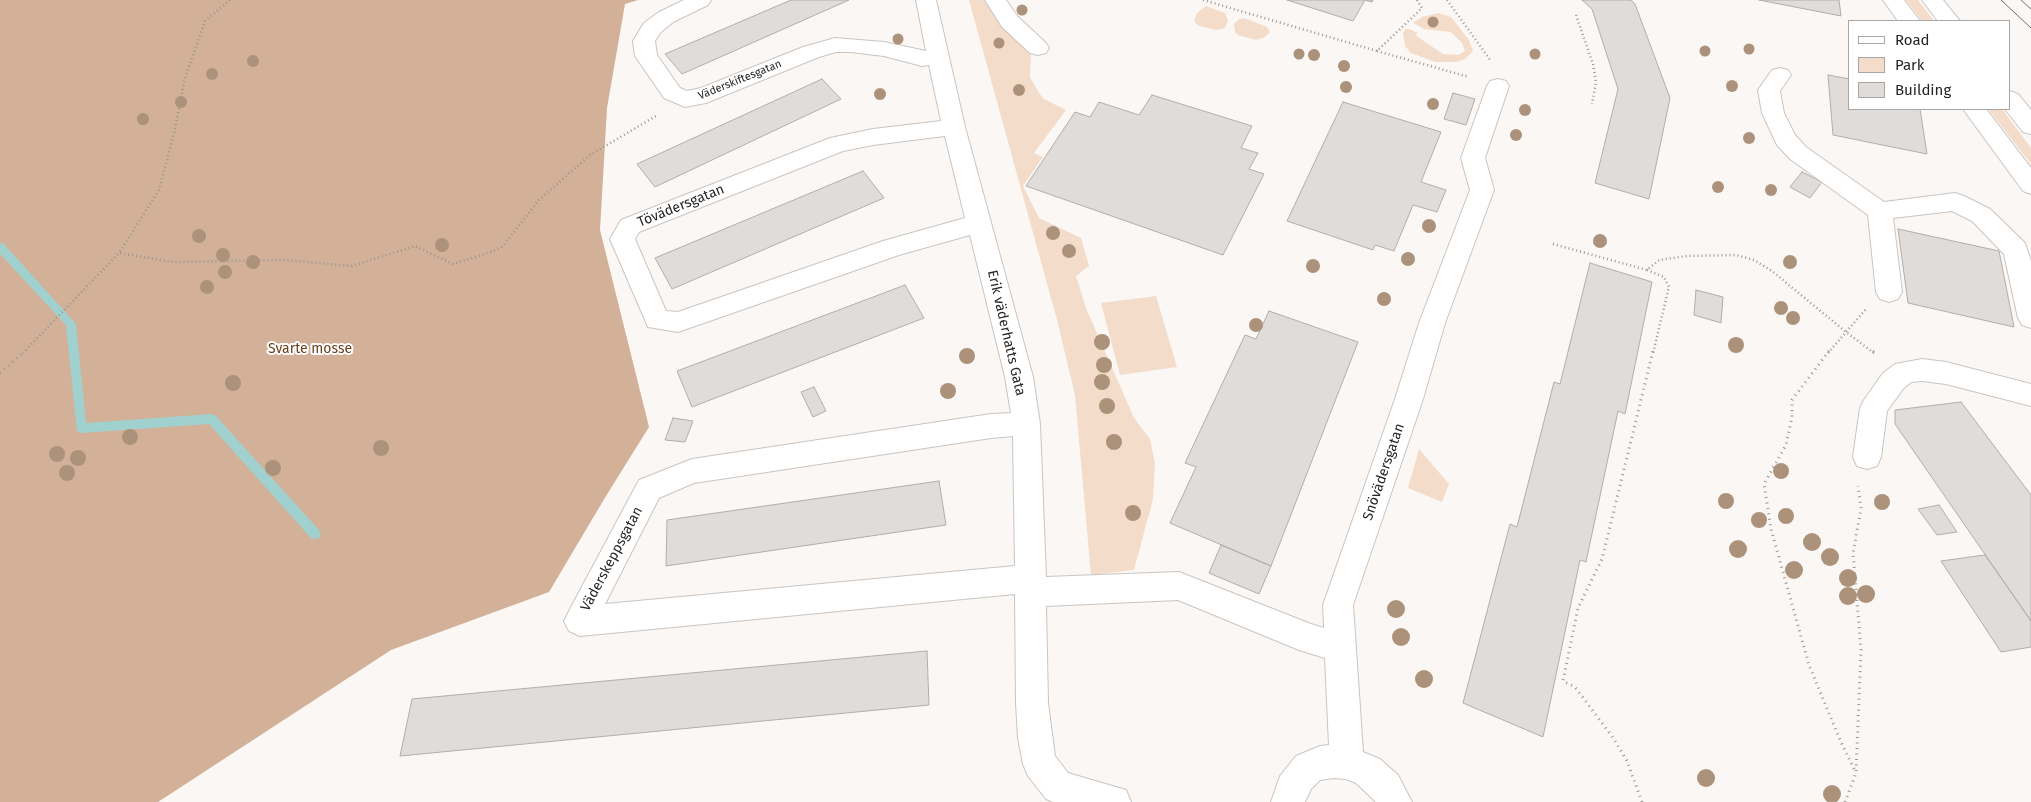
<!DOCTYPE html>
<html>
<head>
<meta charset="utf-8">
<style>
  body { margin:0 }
  #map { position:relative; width:2031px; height:802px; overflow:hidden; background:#fbf7f4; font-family:"Fira Sans",sans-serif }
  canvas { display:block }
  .legend { position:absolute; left:1848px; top:20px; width:162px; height:90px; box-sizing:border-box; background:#fff; border:1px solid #a8a7a7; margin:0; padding:6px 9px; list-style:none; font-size:15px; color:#262423 }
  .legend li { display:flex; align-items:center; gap:10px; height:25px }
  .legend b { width:25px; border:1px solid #a8a7a7 }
</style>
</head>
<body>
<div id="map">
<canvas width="2031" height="802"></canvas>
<ul class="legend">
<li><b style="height:6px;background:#fff"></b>Road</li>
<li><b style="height:14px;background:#f4dcca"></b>Park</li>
<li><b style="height:14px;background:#e0dcd9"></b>Building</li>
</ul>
</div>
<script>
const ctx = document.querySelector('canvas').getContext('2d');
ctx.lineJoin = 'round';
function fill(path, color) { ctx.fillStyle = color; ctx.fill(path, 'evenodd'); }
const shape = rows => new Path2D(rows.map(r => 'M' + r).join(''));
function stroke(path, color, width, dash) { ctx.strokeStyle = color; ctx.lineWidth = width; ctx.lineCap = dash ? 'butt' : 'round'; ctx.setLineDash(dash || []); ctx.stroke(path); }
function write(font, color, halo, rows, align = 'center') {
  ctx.font = font + ' "Fira Sans",sans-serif'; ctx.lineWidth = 4; ctx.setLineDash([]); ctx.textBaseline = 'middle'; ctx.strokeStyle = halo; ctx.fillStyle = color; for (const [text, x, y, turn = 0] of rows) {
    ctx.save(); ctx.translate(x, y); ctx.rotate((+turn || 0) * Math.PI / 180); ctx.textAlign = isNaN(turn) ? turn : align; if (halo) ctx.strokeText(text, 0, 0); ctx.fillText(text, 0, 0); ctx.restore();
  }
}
fill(shape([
  [969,0,988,0,1031,53,1030,77,1039,93,1044,99,1066,110,1034,153,1043,157,1023,186,1039,218,1081,238,1089,266,1076,276,1086,308,1134,418,1150,439,1155,463,1153,499,1134,570,1091,575,1075,395,1057,320],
  [1906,0,1918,0,1934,21,1922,21],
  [1206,6,1225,13,1228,21,1225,28,1216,30,1199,26,1194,21,1197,13],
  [1438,13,1451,17,1469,40,1473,51,1465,59,1457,62,1435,62,1411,53,1405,46,1403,33,1406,29,1409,29,1418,33,1415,35,1443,54,1458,55,1465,51,1462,43,1451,32,1424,29,1413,23,1422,17],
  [1244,18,1267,27,1270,32,1265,37,1256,40,1238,35,1235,32,1234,24,1239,19],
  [1988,109,2002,109,2031,148,2031,164],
  [1156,296,1177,367,1120,375,1101,303],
  [1419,449,1449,484,1442,502,1408,488]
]), '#f4dcca');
fill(shape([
  [0,0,638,0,625,4,607,108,600,230,649,427,606,496,549,592,391,650,158,802,0,802]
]), '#d2b198');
fill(shape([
  [0,243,4,244,76,324,86,423,212,414,216,416,319,530,321,534,319,538,315,539,311,538,209,424,81,433,77,431,66,325,0,254,0,243]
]), '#a0d1ce');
const building = shape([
  [791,0,849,0,682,74,665,54,791,0],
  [1287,0,1373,0,1372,2,1365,0,1353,21,1287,0],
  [1582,0,1631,0,1635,4,1670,98,1649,199,1595,183,1618,89,1592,9,1582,0],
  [1759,0,1839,0,1841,16,1759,0],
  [1828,75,1850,79,1850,109,1920,109,1927,154,1833,135,1828,75],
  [822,79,841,99,655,187,637,164,822,79],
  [1453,93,1475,99,1466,125,1444,119,1453,93],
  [1152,95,1252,126,1241,148,1258,153,1249,169,1264,174,1223,255,1026,186,1075,112,1090,117,1099,102,1139,115,1152,95],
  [1343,102,1441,132,1421,182,1446,190,1437,212,1413,205,1394,251,1375,245,1373,250,1287,221,1343,102],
  [863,171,884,198,672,289,655,258,863,171],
  [1802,172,1822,182,1810,198,1790,187,1802,172],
  [1898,229,1999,251,2014,327,1908,303,1898,229],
  [1590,263,1652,282,1625,414,1618,411,1586,562,1580,560,1543,737,1463,703,1510,524,1517,527,1554,382,1560,384,1590,263],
  [905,285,924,318,692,407,677,371,905,285],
  [1696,290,1723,297,1721,323,1694,315,1696,290],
  [1269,311,1358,342,1271,566,1170,523,1196,467,1185,463,1245,335,1256,339,1269,311],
  [814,387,826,411,813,417,801,392,814,387],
  [1961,402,2031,495,2031,621,1895,424,1895,410,1961,402],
  [673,418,693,421,685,442,665,440,673,418],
  [939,481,946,525,666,566,667,520,939,481],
  [1939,505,1957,532,1937,535,1918,509,1939,505],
  [1221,545,1271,566,1259,594,1209,573,1221,545],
  [1985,555,2031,621,2031,647,2001,652,1941,561,1985,555],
  [927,651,929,705,400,756,412,699,927,651]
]);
fill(building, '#e0dcd9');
stroke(building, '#b1adab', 1);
const minor = shape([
  [684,0,711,0,708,5,673,22,660,33,655,41,657,55,680,88,687,91,701,88,803,47,835,38,884,42,926,51,916,0,936,0,965,127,1033,377,1040,424,1046,577,1179,572,1311,624,1324,628,1323,605,1395,399,1419,323,1470,190,1461,158,1487,86,1490,81,1498,79,1506,81,1509,86,1485,158,1494,190,1445,323,1423,399,1353,605,1363,752,1380,759,1398,775,1412,802,1376,802,1356,783,1346,779,1333,778,1320,780,1311,789,1305,802,1271,802,1280,776,1296,756,1320,746,1329,745,1325,658,1299,650,1178,600,1046,606,1048,703,1055,756,1068,773,1126,790,1131,802,1053,802,1046,799,1028,776,1023,764,1018,738,1016,703,1015,594,580,636,569,631,564,621,569,611,639,480,692,459,991,414,1011,413,1005,377,970,235,899,255,678,332,648,327,610,239,621,220,830,138,873,129,941,121,929,65,922,66,884,56,850,52,836,52,819,57,706,103,685,107,664,98,635,56,633,41,644,23,659,12,684,0],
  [945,136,965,218,883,241,678,312,666,311,635,239,639,232,843,151,873,145,945,136],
  [1013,436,1015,566,605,604,659,498,694,483,991,438,1013,436],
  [985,0,1006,0,1018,17,1046,43,1049,48,1046,53,1038,55,1030,53,1002,27,985,0],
  [1883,0,1904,0,1920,21,1898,21,1883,0],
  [1922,0,1943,0,1960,21,1938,21,1922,0],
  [1780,68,1788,70,1791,75,1780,91,1784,113,1795,135,1806,147,1884,202,1955,193,1964,196,1990,209,2025,243,2031,261,2031,328,2022,325,2018,318,2004,254,1972,221,1952,211,1893,218,1902,292,1898,299,1889,302,1880,299,1876,292,1868,215,1790,159,1777,145,1762,113,1758,90,1772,70,1780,68],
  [2010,91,2018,94,2031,110,2031,134,2023,132,2005,109,2010,109,2010,91],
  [1963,109,1986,109,2031,168,2031,194,2023,191,1963,109],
  [1922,359,1946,362,2031,384,2031,406,1946,384,1922,381,1911,382,1903,389,1887,411,1881,457,1877,466,1867,469,1857,466,1853,457,1860,408,1864,400,1883,373,1895,364,1922,359]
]);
stroke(minor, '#c9c5c2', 2);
stroke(shape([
  [230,0,205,21,185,78,174,133,159,190,119,253,173,262,284,260,352,266,415,246,453,264,491,252,503,246,539,200,590,155,656,116],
  [1203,0,1377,51,1422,8,1417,0],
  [1447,0,1491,61],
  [1576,15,1593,64,1596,82,1592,104],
  [1377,51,1469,77],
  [1553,244,1647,270,1659,260,1687,256,1736,255,1754,260,1772,271,1846,332,1874,353],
  [1647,270,1664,277,1669,287,1653,353],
  [23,353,119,253],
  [1828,353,1866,309]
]), '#989593', 2.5, [1, 3]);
stroke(shape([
  [1829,351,1792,400,1792,417,1786,445,1764,484,1771,529,1809,665,1840,740,1856,773],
  [1873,351,1875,353],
  [0,373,25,351],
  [1642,802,1627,761,1614,739,1575,687,1563,681,1578,608,1602,559,1653,351],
  [1845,802,1856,773,1861,650,1853,553,1861,509,1858,486]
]), '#989593', 3, [1, 4.5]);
fill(minor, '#fff');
stroke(shape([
  [2001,0,2031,28],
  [2021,0,2031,9]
]), '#757271', 1);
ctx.fillStyle = '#ac927a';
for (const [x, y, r] of [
  [1022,10,5.5],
  [1433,22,5.5],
  [898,39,5.5],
  [999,43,5.5],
  [1749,49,5.5],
  [1705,51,5.5],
  [1299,54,5.5],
  [1535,54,5.5],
  [1314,55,6],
  [253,61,6],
  [1344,66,6],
  [212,74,6],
  [1732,86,6],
  [1346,87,6],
  [1019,90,6],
  [880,94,6],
  [181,102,6],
  [1433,104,6],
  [1525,110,6],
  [143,119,6],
  [1516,135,6],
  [1749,138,6],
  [1718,187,6],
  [1771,190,6],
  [1429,226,7],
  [1053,233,7],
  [199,236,7],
  [1600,241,7],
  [442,245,7],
  [1069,251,7],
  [223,255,7],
  [1408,259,7],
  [253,262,7],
  [1790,262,7],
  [1313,266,7],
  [225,272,7],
  [207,287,7],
  [1384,299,7],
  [1781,308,7],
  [1793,318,7],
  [1256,325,7],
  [1102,342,8],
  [1736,345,8],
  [967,356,8],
  [1104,365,8],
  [1102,382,8],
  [233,383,8],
  [948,391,8],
  [1107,406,8],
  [130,437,8],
  [1114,442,8],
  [381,448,8],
  [57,454,8],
  [78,458,8],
  [273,468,8],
  [1781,471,8],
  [67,473,8],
  [1726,501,8],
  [1882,502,8],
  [1133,513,8],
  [1786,516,8],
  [1759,520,8],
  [1812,542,9],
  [1738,549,9],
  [1830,557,9],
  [1794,570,9],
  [1848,578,9],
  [1866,594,9],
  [1848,596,9],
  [1396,609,9],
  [1401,637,9],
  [1424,679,9],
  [1706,778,9],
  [1832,794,9]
]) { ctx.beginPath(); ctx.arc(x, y, r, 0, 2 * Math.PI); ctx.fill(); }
write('11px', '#262423', '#fff', [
  ["Väderskiftesgatan",740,80,-22]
]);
write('14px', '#262423', '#fff', [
  ["Tövädersgatan",681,206,-22],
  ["Erik väderhatts Gata",1006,333,77],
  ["Snövädersgatan",1384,472,-71],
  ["Väderskeppsgatan",612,559,-62]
]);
write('14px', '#6b3f17', '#fff', [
  ["Svarte mosse",310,349]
]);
</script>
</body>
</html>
